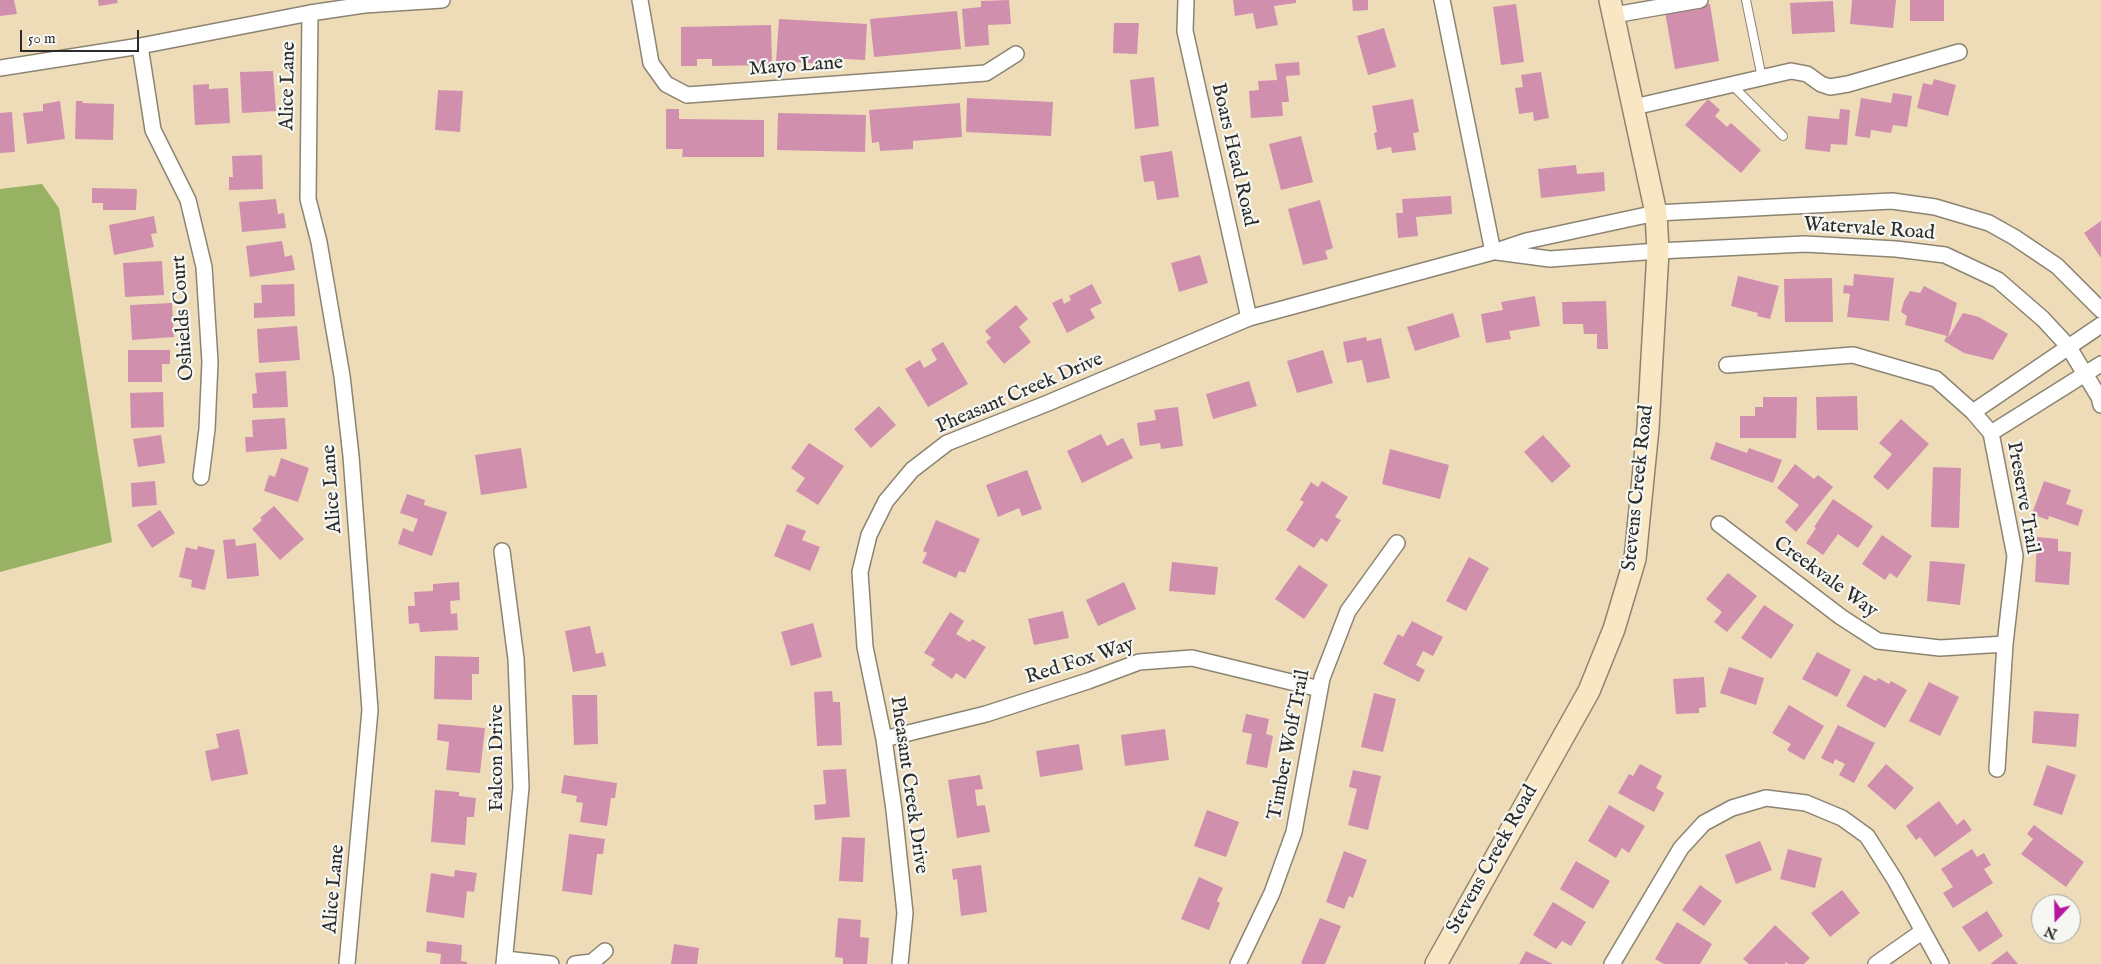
<!DOCTYPE html>
<html>
<head>
<meta charset="utf-8">
<style>
  body { margin:0 }
  #map { position:relative; width:2101px; height:964px; overflow:hidden; background:#eedcb9; font-family:"IM FELL English",serif }
  canvas { display:block }
  .north { position:absolute; left:2031px; top:894px; width:50px; height:50px; box-sizing:border-box; background:#f6f6f2; border:1px solid #a5a5a2; border-radius:50%; rotate:201deg; font-size:14px; font-weight:700; line-height:20px; text-align:center; color:#2b2b2b }
  .north::after { content:''; display:block; margin:auto; width:18px; height:22px; background:#b5179e; clip-path:polygon(50% 0,100% 100%,50% 72%,0 100%) }
  .scale { position:absolute; left:20px; top:30px; width:119px; height:22px; box-sizing:border-box; border:2px solid #2b2b2b; border-top:0; padding-left:6px; font-size:15px; line-height:18px; white-space:nowrap; color:#2b2b2b; -webkit-text-stroke:4px #f6f6f2; paint-order:stroke }
</style>
</head>
<body>
<div id="map">
<canvas width="2101" height="964"></canvas>
<div class="north">N</div>
<div class="scale">50 m</div>
</div>
<script>
const ctx = document.querySelector('canvas').getContext('2d');
ctx.lineJoin = 'round';
function fill(path, color) { ctx.fillStyle = color; ctx.fill(path, 'evenodd'); }
const shape = rows => new Path2D(rows.map(r => 'M' + r).join(''));
function stroke(path, color, width, dash) { ctx.strokeStyle = color; ctx.lineWidth = width; ctx.lineCap = dash ? 'butt' : 'round'; ctx.setLineDash(dash || []); ctx.stroke(path); }
function write(font, color, halo, rows, align = 'center') {
  ctx.font = font + ' "IM FELL English",serif'; ctx.lineWidth = 4.5; ctx.setLineDash([]); ctx.textBaseline = 'middle'; ctx.strokeStyle = halo; ctx.fillStyle = color; for (const [text, x, y, turn = 0] of rows) {
    ctx.save(); ctx.translate(x, y); ctx.rotate((+turn || 0) * Math.PI / 180); ctx.textAlign = isNaN(turn) ? turn : align; if (halo) ctx.strokeText(text, 0, 0); ctx.fillText(text, 0, 0); ctx.restore();
  }
}
fill(shape([
  [42,184,59,208,112,542,0,572,0,189]
]), '#98b264');
fill(shape([
  [0,0,14,0,17,14,0,16],
  [98,0,117,0,118,3,99,6],
  [1009,0,1011,24,988,25,989,45,965,47,962,9,981,7,981,1],
  [1233,0,1296,0,1296,3,1274,6,1278,25,1256,29,1253,13,1235,16],
  [1352,0,1368,0,1368,10,1353,11],
  [1852,0,1896,0,1893,28,1850,24],
  [1910,0,1944,0,1944,21,1910,21],
  [1833,1,1835,32,1792,34,1790,3],
  [1516,4,1524,62,1501,65,1493,7],
  [1710,4,1719,61,1675,69,1665,12],
  [957,11,961,49,874,57,870,19],
  [779,19,867,24,865,60,825,58,824,64,776,61],
  [1114,23,1139,23,1137,54,1113,53],
  [771,25,772,65,712,66,712,59,697,59,697,66,681,66,681,27],
  [1384,28,1396,67,1368,75,1357,36],
  [1299,62,1300,75,1286,76,1289,102,1282,102,1283,116,1251,118,1249,91,1259,90,1258,81,1277,80,1275,64],
  [273,71,276,111,242,113,240,72],
  [1541,72,1549,118,1534,121,1533,112,1519,114,1515,88,1523,87,1521,75],
  [1154,77,1159,126,1135,129,1130,80],
  [1934,79,1956,85,1948,116,1917,108,1923,83,1932,85],
  [209,84,209,89,228,88,230,123,195,125,193,85],
  [438,90,463,91,460,132,435,130],
  [1893,93,1912,96,1907,127,1893,125,1891,133,1871,130,1870,138,1855,136,1861,98,1891,103],
  [967,98,1053,102,1051,136,966,132],
  [1413,99,1419,132,1413,133,1416,150,1392,153,1391,147,1377,150,1374,133,1377,132,1372,106],
  [1708,99,1720,110,1715,116,1727,127,1731,123,1761,150,1741,173,1685,125],
  [60,101,65,139,27,144,23,113,43,111,43,104],
  [76,101,83,101,82,103,114,104,113,140,75,139],
  [960,103,962,137,913,141,913,149,880,151,879,142,872,143,869,110],
  [666,109,679,109,679,119,764,120,764,157,682,157,683,149,666,149],
  [1840,109,1850,110,1847,145,1831,144,1830,152,1805,149,1808,116,1839,119],
  [12,112,15,152,0,153,0,113],
  [778,113,866,115,865,152,777,150],
  [1301,136,1313,182,1281,190,1269,144],
  [1172,151,1179,197,1157,200,1154,181,1144,182,1140,156],
  [262,155,263,189,229,190,229,177,233,177,232,156],
  [1576,165,1577,174,1604,172,1605,191,1541,198,1538,169],
  [92,188,137,189,136,210,103,210,103,203,92,203],
  [1451,196,1452,214,1416,217,1418,236,1398,238,1396,213,1403,213,1402,199],
  [276,199,278,214,284,213,286,228,242,232,239,202],
  [1320,200,1333,248,1325,251,1328,259,1303,265,1288,209],
  [154,216,157,233,151,234,154,247,114,255,109,225],
  [2101,221,2101,258,2084,233],
  [282,241,285,257,292,255,295,270,250,277,246,246],
  [1200,255,1208,283,1179,292,1171,263],
  [162,261,164,295,125,297,123,263],
  [1854,274,1894,278,1889,321,1847,317,1850,294,1843,293,1844,285,1853,286],
  [1738,276,1779,286,1770,319,1757,316,1758,313,1731,306],
  [1832,278,1833,322,1785,322,1784,279],
  [294,284,295,316,254,318,254,303,262,303,261,285],
  [1092,284,1102,303,1090,309,1095,318,1067,333,1052,303,1062,298,1064,304,1071,300,1069,296],
  [1924,286,1957,303,1948,338,1963,313,1979,317,2008,334,1993,360,1964,353,1944,341,1947,336,1905,325,1907,316,1901,312,1904,301,1910,291,1920,293],
  [1535,296,1540,326,1509,331,1511,339,1486,343,1481,314,1503,310,1501,302],
  [1606,301,1608,349,1597,349,1597,334,1584,334,1583,324,1563,324,1562,302],
  [172,303,174,337,132,340,130,305],
  [1016,305,1028,319,1019,327,1031,342,1004,364,986,342,991,338,985,331],
  [1453,313,1460,337,1415,351,1407,327],
  [297,326,300,360,259,363,257,329],
  [1366,337,1367,341,1381,338,1390,378,1367,383,1362,360,1347,363,1343,342],
  [943,342,968,384,928,407,905,369,920,360,924,368,937,360,931,349],
  [128,350,170,350,170,364,162,364,162,382,128,382],
  [1323,350,1333,383,1297,393,1287,361],
  [286,371,288,407,253,408,252,394,257,393,255,373],
  [1249,381,1257,406,1213,419,1206,394],
  [163,392,164,427,131,428,130,393],
  [1857,396,1858,430,1817,430,1816,397],
  [1763,397,1797,397,1796,438,1740,438,1740,416,1755,416,1755,407,1763,407],
  [879,406,896,425,871,448,854,429],
  [1178,407,1183,446,1161,449,1160,443,1140,446,1137,423,1156,420,1154,410],
  [285,418,287,449,246,452,245,437,253,437,252,420],
  [1901,419,1929,444,1888,490,1873,477,1892,454,1879,443],
  [1101,434,1107,446,1123,438,1133,458,1082,483,1067,451],
  [161,435,165,463,138,467,133,439],
  [1543,435,1571,466,1552,483,1524,452],
  [1716,442,1747,453,1749,448,1782,460,1773,483,1710,459],
  [809,443,844,466,818,505,796,491,805,478,791,468],
  [521,448,527,488,481,495,475,455],
  [1390,449,1449,465,1440,499,1382,484],
  [281,458,309,468,298,502,264,491,269,475,275,477],
  [1795,464,1814,479,1818,475,1833,487,1796,532,1785,522,1799,505,1777,488],
  [1933,467,1961,468,1959,528,1931,527],
  [1027,470,1042,509,1022,516,1019,508,998,517,986,485],
  [155,481,157,505,132,507,131,483],
  [1322,481,1348,497,1335,517,1341,520,1327,542,1321,538,1314,548,1286,530,1304,502,1300,500,1311,482,1318,487],
  [2044,481,2071,490,2066,504,2083,510,2078,526,2049,516,2048,520,2032,514],
  [407,494,425,500,424,505,447,512,432,556,398,544,403,528,413,532,418,519,400,513],
  [1833,499,1873,526,1858,548,1838,534,1823,555,1806,543,1816,528,1814,527],
  [274,506,304,539,280,560,252,529,262,520,260,518],
  [160,510,175,533,152,548,137,525],
  [936,520,980,539,965,573,959,571,956,578,922,563,927,553,923,551],
  [787,524,806,531,802,540,820,547,810,571,774,556],
  [1882,535,1912,556,1897,578,1890,573,1885,580,1862,564],
  [2037,537,2058,539,2058,551,2071,552,2069,585,2035,582],
  [235,539,236,546,256,543,259,576,227,579,223,540],
  [198,546,215,550,205,590,191,587,192,580,179,577,186,547,197,550],
  [1469,557,1489,568,1466,611,1446,601],
  [1930,561,1965,564,1960,605,1927,601],
  [1172,562,1218,567,1215,595,1169,591],
  [1299,565,1328,585,1304,619,1275,599],
  [1728,573,1757,596,1727,632,1714,622,1722,612,1706,599],
  [459,582,460,600,450,601,451,614,457,613,458,630,420,632,419,623,409,624,408,606,415,606,414,592,433,591,433,584],
  [1124,582,1136,609,1098,626,1086,600],
  [1764,605,1794,625,1771,659,1741,638],
  [1063,611,1069,638,1034,645,1028,619],
  [950,612,964,621,956,634,970,642,972,639,986,647,965,679,956,673,952,679,931,665,935,659,924,653],
  [1412,621,1443,637,1433,656,1423,651,1416,665,1425,670,1419,682,1383,664,1398,634,1403,637],
  [813,623,822,657,791,666,781,632],
  [590,626,596,654,603,652,606,666,573,672,565,631],
  [1817,652,1851,670,1837,697,1802,679],
  [435,656,479,657,479,674,472,674,472,700,434,699],
  [1729,667,1764,678,1756,705,1720,693],
  [1864,675,1876,681,1878,678,1889,684,1891,681,1907,690,1885,728,1846,706],
  [1704,677,1706,707,1699,708,1699,713,1676,714,1673,679],
  [1929,682,1959,697,1940,736,1909,721],
  [832,691,833,702,840,702,842,745,817,746,814,692],
  [1374,693,1396,699,1383,752,1361,747],
  [572,695,597,695,598,744,574,745],
  [1789,705,1824,726,1804,760,1787,750,1791,744,1772,733],
  [2034,711,2079,714,2076,747,2032,743],
  [1246,714,1269,719,1266,734,1273,736,1267,768,1246,764,1252,734,1242,732],
  [438,724,485,728,480,773,446,770,449,742,437,740],
  [1838,725,1875,743,1854,783,1839,775,1845,764,1835,759,1833,764,1821,758],
  [239,729,248,774,211,781,205,751,219,748,216,734],
  [1165,729,1169,760,1125,766,1121,735],
  [1079,744,1083,770,1040,777,1036,751],
  [1640,764,1662,776,1656,788,1664,793,1654,812,1618,793,1629,774,1633,776],
  [1886,764,1914,788,1895,810,1867,786],
  [2047,765,2076,775,2062,815,2033,805],
  [846,769,850,817,815,820,814,805,826,804,823,770],
  [1353,770,1381,776,1368,830,1348,825,1357,789,1349,787],
  [564,775,617,783,615,798,611,798,607,826,580,822,583,803,576,802,577,796,561,793],
  [980,775,983,789,975,790,977,806,985,805,990,832,957,838,948,780],
  [435,790,459,792,459,796,476,798,474,817,467,817,465,845,431,842],
  [1939,801,1957,825,1964,819,1972,830,1935,857,1920,837,1916,840,1906,826],
  [1609,805,1645,826,1629,853,1622,848,1616,858,1588,841],
  [1207,810,1239,822,1226,857,1194,846],
  [2034,825,2084,862,2066,887,2021,854,2033,839,2027,834],
  [569,834,605,839,603,854,597,854,592,895,562,891],
  [842,837,865,838,863,882,839,881],
  [1760,841,1772,870,1736,884,1725,855],
  [1788,849,1822,858,1815,888,1780,879],
  [1972,849,1977,857,1984,853,1991,865,1984,869,1993,883,1953,908,1943,893,1953,887,1941,869],
  [1344,851,1367,860,1353,898,1349,896,1344,909,1326,902],
  [1576,861,1610,881,1593,909,1560,889],
  [981,865,987,912,961,916,957,879,953,880,952,869],
  [455,870,477,873,474,892,467,891,464,918,426,912,431,873,454,877],
  [1199,877,1223,888,1217,901,1220,903,1209,930,1181,919],
  [1700,885,1722,901,1704,926,1682,910],
  [1842,890,1860,913,1830,937,1811,913],
  [1553,902,1586,922,1571,946,1562,941,1556,949,1533,935],
  [1987,911,2003,936,1979,952,1962,927],
  [838,918,861,920,860,937,869,938,867,964,843,964,843,958,835,957],
  [1320,918,1341,926,1325,964,1303,964,1301,963],
  [1677,922,1712,944,1700,964,1664,964,1655,959],
  [1775,925,1810,958,1804,964,1788,964,1786,962,1785,964,1749,964,1743,959],
  [427,941,462,945,461,961,467,962,467,964,440,964,441,954,426,952],
  [674,944,699,948,697,964,671,964],
  [1526,951,1553,964,1519,964],
  [2007,951,2018,964,1990,964]
]), '#d18fae');
const lane = shape([
  [1746,0,1762,78],
  [1732,85,1783,136]
]);
const street = shape([
  [640,0,651,63,666,84,687,95,986,73,1016,54],
  [1186,0,1185,31,1249,318],
  [1442,0,1493,252],
  [310,13,308,199,319,242,342,376,351,456,370,710,347,964],
  [1614,15,1700,0],
  [140,46,153,130,188,200,204,267,210,362,207,429,201,477],
  [0,68,140,46,310,13,364,5,442,0],
  [1634,107,1791,71,1807,74,1821,84,1830,87,1848,84,1959,52],
  [1497,252,1550,259,1658,251,1805,244,1896,249,1945,255,1998,280,2043,319,2068,346,2099,397,2101,405],
  [1727,365,1853,355,1936,379,1973,412,1991,433,2015,556,2005,644,1997,769],
  [1973,412,2101,325],
  [1991,433,2101,364],
  [1719,524,1841,617,1878,641,1940,648,2005,644],
  [502,551,516,659,521,787,504,964],
  [884,739,986,714,1088,681,1139,662,1192,658,1320,689],
  [505,959,551,964],
  [575,964,592,962,605,951],
  [900,964,905,913,894,810,884,739,865,647,860,572,869,535,886,501,912,470,947,443,1048,403,1249,318,1493,252,1526,241,1656,213,1892,201,1935,207,1989,223,2014,237,2057,266,2101,310],
  [1238,964,1272,893,1294,832,1322,678,1348,611,1397,543],
  [1612,964,1681,848,1704,823,1732,808,1766,798,1806,803,1842,818,1867,836,1895,880,1941,964],
  [1876,964,1923,931]
]);
const secondary = shape([
  [1436,964,1589,691,1614,629,1635,559,1648,428,1658,251,1656,213,1610,0]
]);
stroke(lane, '#8c8472', 10);
stroke(street, '#8c8472', 18);
stroke(secondary, '#8c8472', 24);
stroke(lane, '#fff', 8);
stroke(street, '#fff', 15);
stroke(secondary, '#f9e7c3', 21);
write('20px', '#2b2b2b', '#f6f6f2', [
  ["Mayo Lane",796,67,-4],
  ["Alice Lane",289,86,-89],
  ["Boars Head Road",1233,155,77],
  ["Watervale Road",1869,230,4],
  ["Oshields Court",184,318,-94],
  ["Pheasant Creek Drive",1020,394,-23],
  ["Stevens Creek Road",1639,488,-84],
  ["Alice Lane",333,489,-94],
  ["Preserve Trail",2022,498,80],
  ["Creekvale Way",1825,578,36],
  ["Red Fox Way",1080,662,-18],
  ["Timber Wolf Trail",1290,745,-79],
  ["Falcon Drive",498,758,-90],
  ["Pheasant Creek Drive",908,785,82],
  ["Stevens Creek Road",1493,860,-61],
  ["Alice Lane",335,889,-85]
]);
</script>
</body>
</html>
